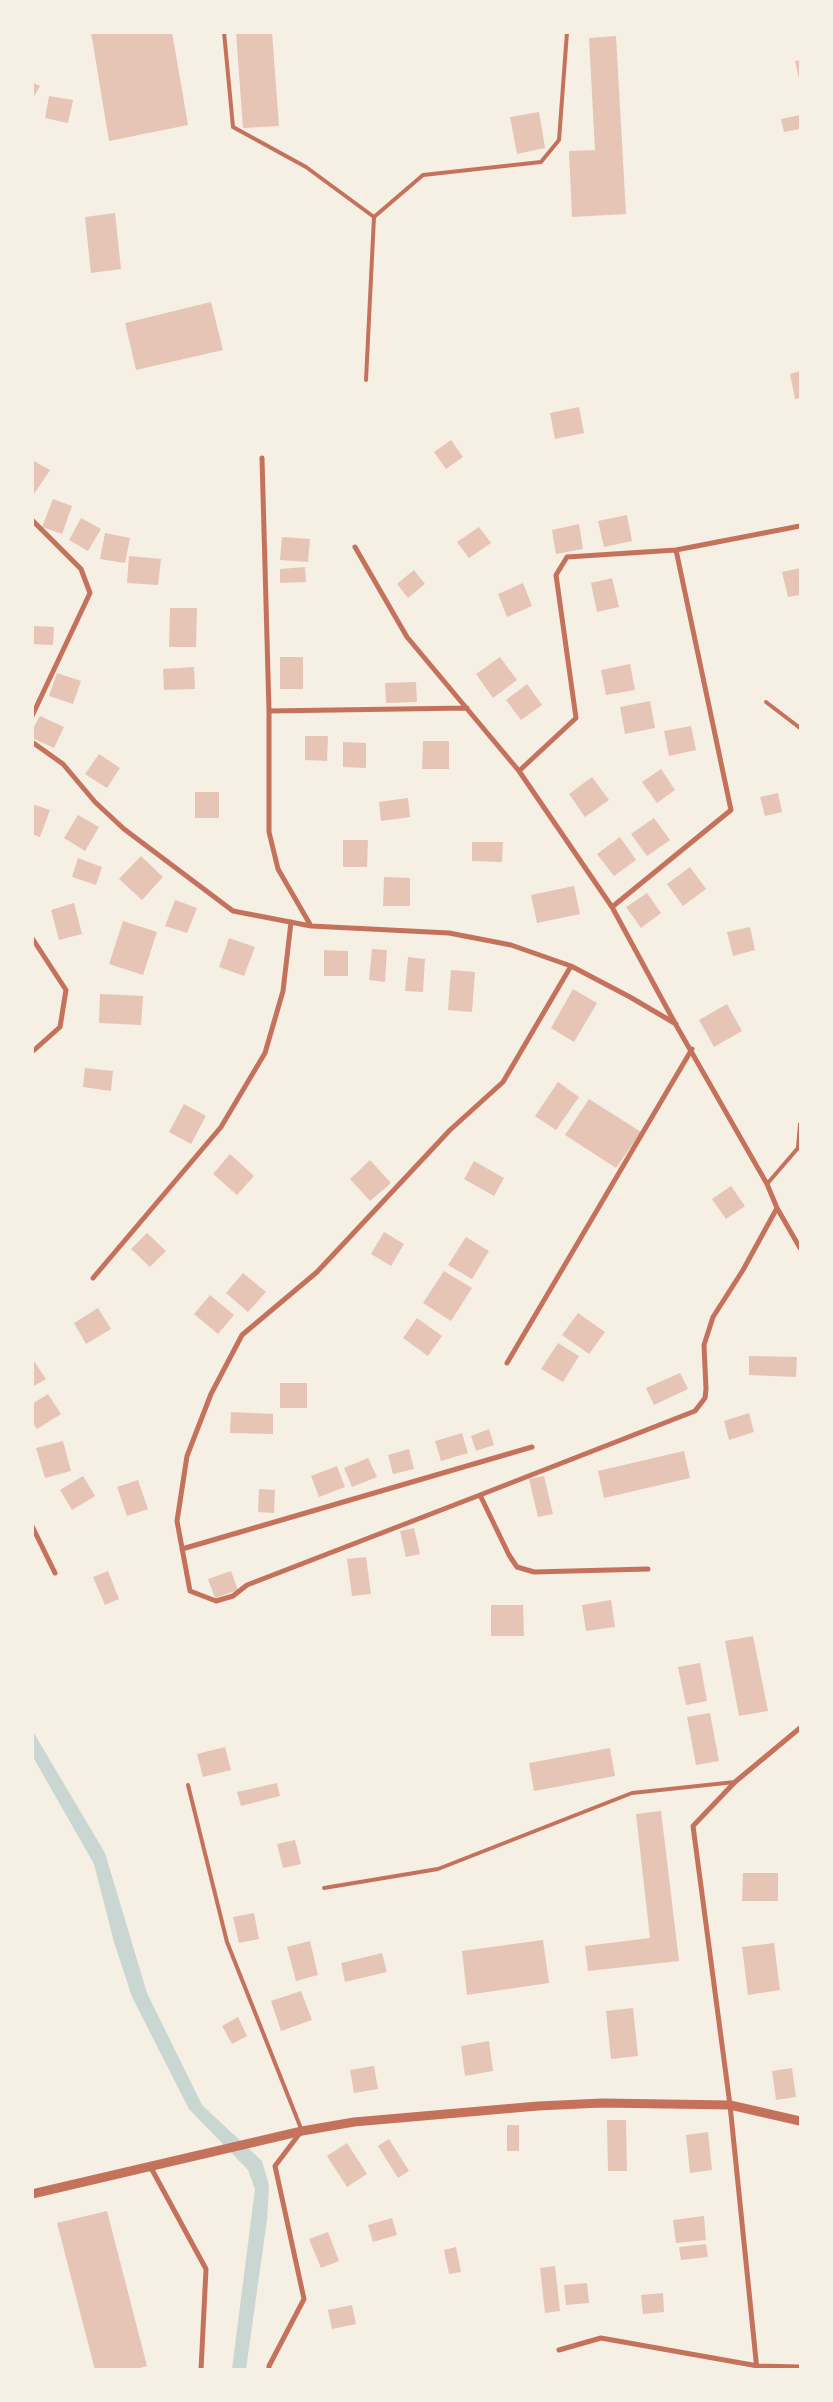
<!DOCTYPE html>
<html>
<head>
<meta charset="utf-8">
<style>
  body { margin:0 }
  #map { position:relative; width:833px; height:2402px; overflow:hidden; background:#f6efe4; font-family:"DM Sans",sans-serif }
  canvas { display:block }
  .frame { position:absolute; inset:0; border:34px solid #f6efe4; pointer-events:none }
</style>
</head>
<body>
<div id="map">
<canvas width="833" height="2402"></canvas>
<div class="frame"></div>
</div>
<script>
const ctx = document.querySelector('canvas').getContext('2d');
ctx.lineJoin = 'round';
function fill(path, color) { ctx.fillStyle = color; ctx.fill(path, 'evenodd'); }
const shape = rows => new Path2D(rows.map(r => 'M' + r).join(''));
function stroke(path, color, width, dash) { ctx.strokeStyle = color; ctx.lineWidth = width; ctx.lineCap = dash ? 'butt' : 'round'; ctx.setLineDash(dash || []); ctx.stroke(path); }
fill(shape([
  [32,1730,105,1853,147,1993,202,2105,262,2161,269,2185,267,2220,246,2369,232,2369,255,2189,248,2170,189,2109,132,1997,114,1942,94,1864,33,1757]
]), '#c9d6d2');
fill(shape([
  [91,32,172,32,188,125,109,141],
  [236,32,272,32,279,126,243,128],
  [616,36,626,214,572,217,569,151,595,150,589,38],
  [800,60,800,83,795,61],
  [32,82,40,86,32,100],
  [49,96,73,100,68,123,45,118],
  [539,112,545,148,517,154,510,117],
  [800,115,800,129,784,132,781,119],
  [115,213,121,269,91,273,85,217],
  [211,302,223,350,136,370,125,323],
  [800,371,800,398,795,399,790,374],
  [579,407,584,433,555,439,550,413],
  [451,440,463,457,446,469,434,452],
  [32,460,50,470,32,497],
  [53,499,72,506,62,534,42,527],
  [627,515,632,541,604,547,598,521],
  [81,518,101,529,88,551,69,540],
  [579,524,583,549,556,554,552,530],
  [479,527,491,543,469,558,457,542],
  [105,533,130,538,125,563,100,559],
  [282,537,310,539,308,562,280,560],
  [129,556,161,559,158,585,127,583],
  [305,567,306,582,280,583,280,569],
  [800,568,800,595,788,597,782,572],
  [414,570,425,584,408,598,397,584],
  [612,578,619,607,597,612,591,583],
  [523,583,532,606,507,617,498,594],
  [170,608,197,608,196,647,169,647],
  [32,626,54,627,53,645,32,644],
  [280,657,303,657,303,689,280,689],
  [500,657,517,680,493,698,476,674],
  [630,664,635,690,606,695,601,670],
  [194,667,195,689,164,690,163,669],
  [57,673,81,681,73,704,49,696],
  [416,682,417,702,386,703,385,683],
  [527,684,542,705,521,720,506,700],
  [650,701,655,728,625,734,620,707],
  [40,716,64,727,54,748,32,738,32,730],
  [691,726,696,750,669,756,664,731],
  [305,736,328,736,327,761,305,760],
  [423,741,449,741,449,769,422,769],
  [343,742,366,743,366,768,343,767],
  [99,754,120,768,107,788,85,774],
  [661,769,675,790,657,803,642,782],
  [592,777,609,800,585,817,569,794],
  [195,792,219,792,219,818,195,818],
  [778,793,782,812,765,816,760,797],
  [408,798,410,817,381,821,379,802],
  [32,804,50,810,40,837,32,834],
  [78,815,99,827,85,851,64,838],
  [654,818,670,840,647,856,631,834],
  [620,837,636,860,614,876,597,854],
  [343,840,368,840,367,867,343,867],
  [472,842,503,842,502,862,472,861],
  [141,856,163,877,142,900,119,879],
  [78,858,102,867,96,885,72,877],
  [690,867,706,889,683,906,667,884],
  [384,877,410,878,410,906,383,906],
  [574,886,580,914,537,923,531,895],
  [647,893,661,913,641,928,626,907],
  [175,900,197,908,187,933,165,926],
  [74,903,82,934,59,940,51,910],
  [123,921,157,932,143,975,109,964],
  [750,927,755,950,733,956,727,932],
  [229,938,255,947,244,976,219,967],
  [372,949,387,950,385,982,369,980],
  [324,950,348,951,348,976,324,976],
  [408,957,425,959,423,992,405,991],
  [451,970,475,972,472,1012,448,1010],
  [573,989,597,1003,574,1042,551,1028],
  [100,994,143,996,141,1025,99,1023],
  [727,1004,742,1031,714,1047,699,1020],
  [85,1068,113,1071,111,1091,83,1087],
  [558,1082,579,1097,556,1130,535,1116],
  [589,1099,641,1132,616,1168,565,1135],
  [184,1104,206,1116,191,1144,169,1132],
  [230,1154,254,1176,237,1195,213,1174],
  [370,1160,391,1183,370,1201,350,1179],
  [474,1161,504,1178,494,1196,464,1179],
  [731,1186,745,1206,726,1219,712,1199],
  [384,1232,404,1244,391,1266,371,1254],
  [147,1233,166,1251,150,1267,131,1249],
  [466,1237,489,1251,472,1279,448,1265],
  [444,1271,472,1288,451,1321,423,1303],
  [243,1273,266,1292,248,1312,226,1293],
  [210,1295,234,1315,218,1334,194,1314],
  [98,1308,111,1329,86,1344,74,1323],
  [578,1313,605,1332,589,1354,562,1335],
  [417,1318,442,1336,428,1356,403,1338],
  [558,1343,579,1356,563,1382,541,1369],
  [749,1356,797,1357,796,1377,749,1375],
  [32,1358,46,1379,32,1387],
  [680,1373,688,1389,654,1405,646,1388],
  [280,1383,307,1383,307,1408,280,1408],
  [48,1394,61,1414,37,1429,32,1422,32,1404],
  [231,1412,273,1414,273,1434,230,1433],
  [749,1413,754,1432,729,1440,724,1421],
  [489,1429,494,1445,476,1451,471,1436],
  [462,1433,468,1453,441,1461,435,1441],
  [63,1441,71,1471,45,1478,36,1448],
  [409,1449,414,1469,393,1474,388,1455],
  [684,1451,690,1478,604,1498,598,1471],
  [368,1458,377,1477,352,1487,344,1468],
  [337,1466,345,1487,319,1497,311,1476],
  [83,1476,95,1496,72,1510,60,1490],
  [544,1476,553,1514,538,1517,529,1479],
  [138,1480,148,1509,127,1516,117,1487],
  [259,1489,275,1490,274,1513,258,1512],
  [414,1528,420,1554,406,1557,400,1531],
  [366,1557,371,1594,352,1596,347,1559],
  [108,1571,119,1599,105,1605,93,1577],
  [231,1571,238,1590,215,1598,208,1579],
  [611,1600,615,1627,586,1631,582,1605],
  [491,1605,523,1605,524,1636,491,1636],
  [753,1636,768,1711,739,1716,725,1641],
  [700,1663,707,1701,686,1705,678,1667],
  [710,1713,719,1761,696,1765,687,1717],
  [225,1747,231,1770,203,1777,197,1754],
  [610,1748,615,1776,534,1791,529,1763],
  [277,1783,280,1796,241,1806,237,1792],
  [661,1811,679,1961,588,1971,585,1946,650,1938,636,1814],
  [295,1840,301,1864,283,1868,277,1844],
  [743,1873,778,1873,778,1901,742,1901],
  [254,1913,259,1939,239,1943,233,1917],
  [543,1940,549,1983,467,1995,462,1951],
  [310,1941,318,1975,296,1981,287,1947],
  [774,1943,780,1990,748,1995,742,1947],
  [382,1953,387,1972,345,1982,341,1963],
  [301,1991,312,2020,281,2031,271,2001],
  [633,2008,638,2056,611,2059,606,2011],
  [238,2017,247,2036,232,2044,222,2026],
  [489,2041,493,2071,465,2076,461,2046],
  [374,2066,378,2089,354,2093,350,2070],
  [792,2068,796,2097,776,2100,772,2071],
  [607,2120,626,2120,627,2171,608,2171],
  [507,2125,519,2125,519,2151,507,2151],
  [708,2132,712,2170,690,2173,686,2135],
  [389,2139,409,2171,398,2178,378,2146],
  [347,2143,367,2174,347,2187,327,2156],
  [107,2211,147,2366,133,2370,95,2370,57,2223],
  [704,2216,706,2240,676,2243,673,2220],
  [392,2218,397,2235,373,2242,368,2225],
  [328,2232,339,2261,321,2268,309,2239],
  [706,2244,708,2257,681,2260,679,2247],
  [456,2247,461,2272,449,2274,444,2250],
  [555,2266,560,2311,545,2313,540,2268],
  [587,2283,589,2303,566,2305,564,2285],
  [663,2293,664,2312,643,2314,641,2295],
  [352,2305,356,2324,332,2329,328,2310]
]), '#e6c5b7');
stroke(shape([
  [224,32,233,127,306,167,374,217],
  [366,380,374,217,423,175,541,162,559,140,567,32],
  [766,702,800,728],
  [767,1184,798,1148,800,1124],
  [188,1785,227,1942,302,2131],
  [324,1888,438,1869,632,1793,735,1782]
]), '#c5725c', 4);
stroke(shape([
  [262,458,269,711,269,832,278,869,311,926],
  [32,520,81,569,90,593,32,716],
  [355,547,407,637,519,771,612,907,676,1025,767,1184,777,1208,800,1248],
  [269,711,467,708],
  [32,742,63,764,95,802,124,829,233,911,311,926,449,933,511,945,571,966,630,997,676,1024],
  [519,771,576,718,556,575,567,557,676,550,800,526],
  [612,907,731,810,676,550],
  [32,938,66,990,60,1027,32,1052],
  [571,966,503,1082,450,1130,317,1272,242,1335,211,1394,187,1456,177,1521,190,1591,216,1601,233,1596,247,1585,480,1495,509,1555,517,1567,534,1572,648,1569],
  [93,1278,221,1127,265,1053,283,991,291,922],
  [507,1363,692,1049],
  [480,1495,695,1411,705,1398,706,1389,704,1345,713,1317,743,1270,777,1208],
  [32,1526,55,1573],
  [182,1549,532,1447],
  [150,2166,206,2269,201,2370],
  [559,2350,601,2338,758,2366,800,2367],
  [269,2370,269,2366,304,2299,275,2166,300,2133],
  [757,2370,730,2105,693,1826,735,1782,800,1728]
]), '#c5725c', 5);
stroke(shape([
  [32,2194,302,2131,354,2122,538,2106,602,2103,730,2105,800,2121]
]), '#c5725c', 9);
</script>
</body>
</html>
